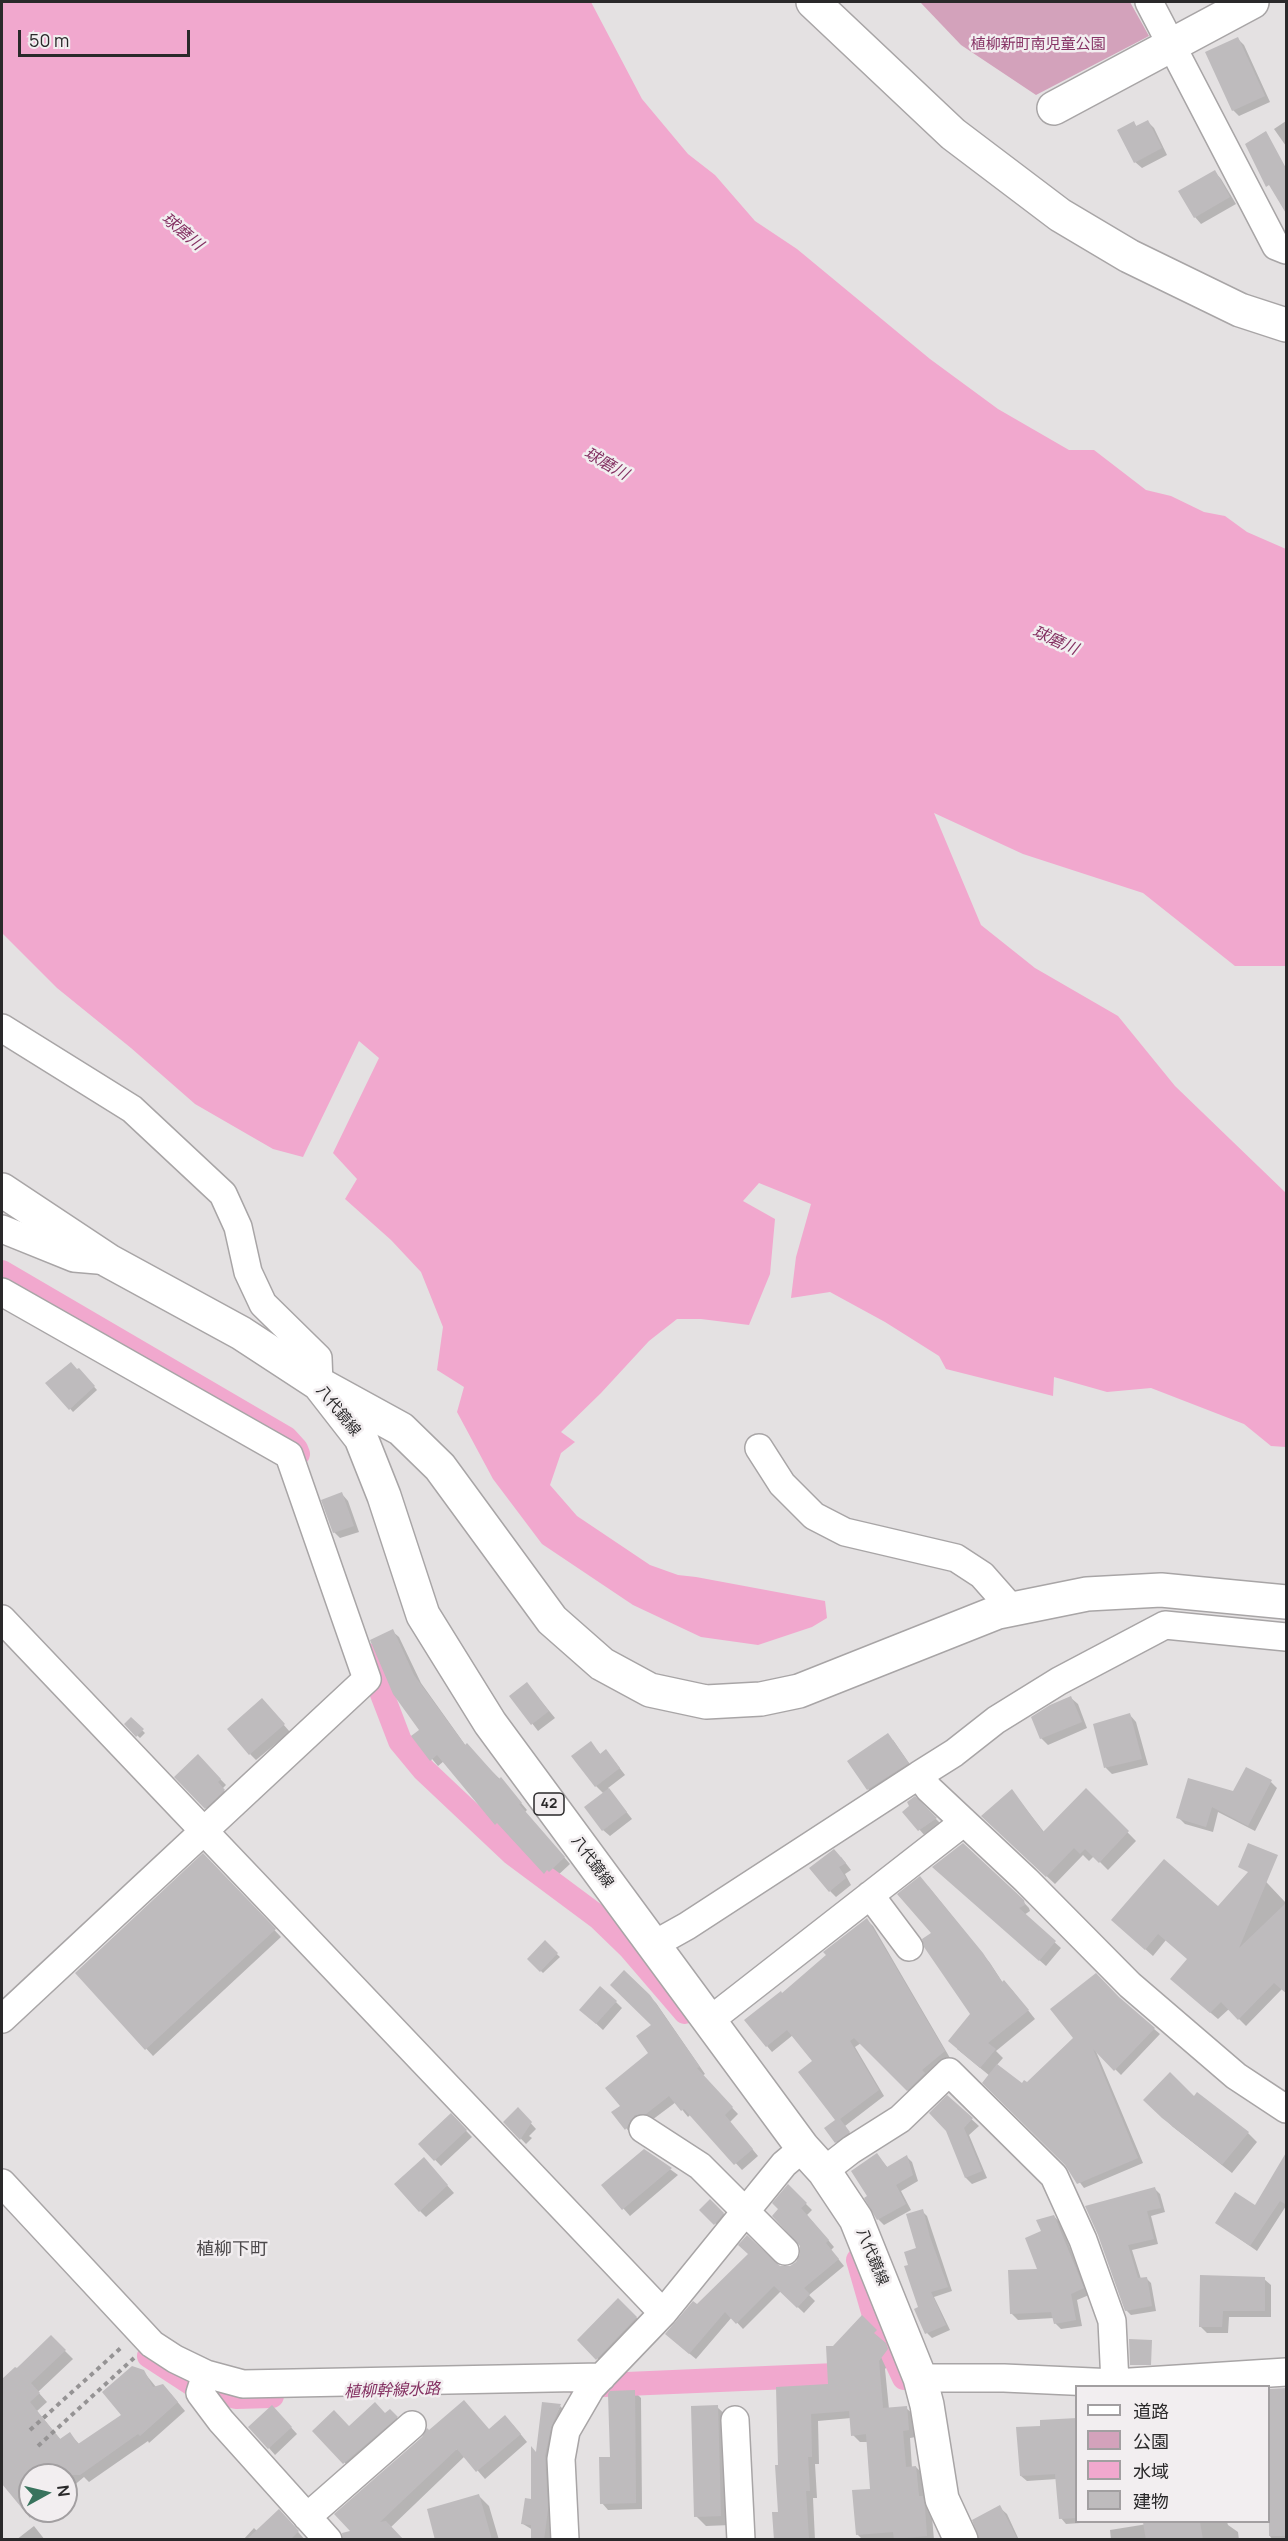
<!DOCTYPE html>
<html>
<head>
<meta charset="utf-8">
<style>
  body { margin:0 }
  #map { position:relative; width:1288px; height:2541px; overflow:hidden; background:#e4e1e2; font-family:Manrope,"Noto Sans JP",sans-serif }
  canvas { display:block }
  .frame { position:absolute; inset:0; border:3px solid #2a292a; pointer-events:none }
  .legend { position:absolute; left:1075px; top:2385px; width:195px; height:138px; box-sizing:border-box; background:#f2eef0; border:2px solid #a29fa1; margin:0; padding:8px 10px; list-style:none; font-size:18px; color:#2a292a }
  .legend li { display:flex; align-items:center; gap:12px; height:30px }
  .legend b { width:30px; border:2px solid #a29fa1 }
  .north { position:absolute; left:18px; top:2463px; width:60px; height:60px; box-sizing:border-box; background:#f2eef0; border:2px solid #a29fa1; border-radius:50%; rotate:82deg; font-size:16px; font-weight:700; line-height:24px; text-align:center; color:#2a292a }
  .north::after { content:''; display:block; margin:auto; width:21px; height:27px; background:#38735d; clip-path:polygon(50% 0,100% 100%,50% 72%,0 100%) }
  .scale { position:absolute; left:18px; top:30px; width:172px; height:27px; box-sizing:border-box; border:3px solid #2a292a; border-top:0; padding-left:8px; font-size:18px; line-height:21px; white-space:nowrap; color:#2a292a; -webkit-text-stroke:4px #f2eef0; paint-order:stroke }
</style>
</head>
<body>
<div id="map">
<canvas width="1288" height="2541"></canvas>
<div class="frame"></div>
<ul class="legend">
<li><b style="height:8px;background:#fff"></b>道路</li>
<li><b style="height:16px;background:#d3a2bb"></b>公園</li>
<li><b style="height:16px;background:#f1a8ce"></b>水域</li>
<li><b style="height:16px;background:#bebbbd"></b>建物</li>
</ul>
<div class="north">N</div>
<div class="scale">50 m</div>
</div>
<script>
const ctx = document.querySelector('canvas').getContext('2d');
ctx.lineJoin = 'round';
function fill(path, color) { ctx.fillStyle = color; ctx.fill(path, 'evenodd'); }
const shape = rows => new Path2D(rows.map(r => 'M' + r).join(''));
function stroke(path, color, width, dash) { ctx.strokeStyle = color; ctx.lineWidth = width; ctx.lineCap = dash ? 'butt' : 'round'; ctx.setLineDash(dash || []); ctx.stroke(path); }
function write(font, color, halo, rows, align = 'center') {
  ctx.font = font + ' Manrope,"Noto Sans JP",sans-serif'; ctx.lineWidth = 5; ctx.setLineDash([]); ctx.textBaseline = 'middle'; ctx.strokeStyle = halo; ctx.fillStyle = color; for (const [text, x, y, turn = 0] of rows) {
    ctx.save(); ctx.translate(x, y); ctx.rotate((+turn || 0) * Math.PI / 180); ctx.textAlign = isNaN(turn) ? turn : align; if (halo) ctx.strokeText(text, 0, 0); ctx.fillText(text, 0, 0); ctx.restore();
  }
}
fill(shape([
  [920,2,1130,2,1149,36,1036,95,961,45]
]), '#d3a2bb');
fill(shape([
  [2,2,591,2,642,99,688,154,715,175,755,221,797,249,930,359,998,409,1069,450,1094,450,1146,490,1171,496,1204,512,1225,516,1247,532,1286,549,1286,966,1235,966,1143,893,1023,854,934,813,981,925,1035,968,1118,1016,1175,1086,1286,1193,1286,1447,1271,1446,1244,1424,1151,1388,1107,1392,1054,1377,1053,1396,946,1369,939,1356,885,1322,830,1292,791,1298,796,1257,811,1204,759,1183,743,1201,775,1219,770,1274,749,1325,701,1319,677,1319,649,1341,601,1393,561,1432,575,1442,561,1453,550,1485,577,1516,650,1565,678,1575,696,1577,825,1601,827,1618,812,1627,758,1645,701,1637,633,1605,542,1544,493,1479,457,1412,464,1387,437,1370,443,1327,421,1272,391,1240,345,1199,357,1179,333,1153,379,1058,359,1041,303,1157,273,1149,195,1104,131,1048,57,988,2,933]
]), '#f1a8ce');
fill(shape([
  [1238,39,1244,45,1270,102,1239,116,1233,110],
  [1286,121,1286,146,1274,129],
  [1148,122,1154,128,1167,155,1142,168,1135,162,1134,123,1137,127],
  [1215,172,1221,179,1236,204,1201,224,1195,217],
  [79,1370,97,1390,73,1412,48,1383],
  [342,1494,348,1501,359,1532,340,1538,334,1532],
  [392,1631,399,1637,421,1683,466,1746,507,1786,527,1810,525,1812,570,1864,556,1877,555,1876,551,1879,504,1829,502,1831,444,1761,438,1766,413,1736,421,1730],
  [527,1684,555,1718,538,1731,511,1696],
  [1071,1698,1078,1704,1087,1728,1048,1745,1041,1738],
  [268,1707,290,1732,256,1760,250,1754],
  [1130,1715,1136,1722,1148,1765,1112,1774,1106,1768,1095,1725],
  [131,1719,145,1733,140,1738,126,1724],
  [893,1740,913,1769,873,1794,868,1789],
  [597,1750,601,1755,612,1758,625,1775,608,1788,632,1819,610,1836,603,1830,604,1794,596,1786],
  [198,1756,226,1785,222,1789,230,1796,211,1813,176,1777],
  [1271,1782,1277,1788,1255,1831,1218,1812,1213,1832,1185,1824,1178,1817,1234,1793],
  [1086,1790,1136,1841,1108,1870,1094,1856,1089,1861,1083,1855,1055,1884,983,1816,1012,1791,1044,1832],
  [915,1798,942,1825,926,1837,904,1812,911,1806],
  [203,1855,281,1937,153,2056,77,1973],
  [841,1857,851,1870,845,1874,851,1885,836,1897,830,1891],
  [1253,1868,1286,1903,1282,1989,1246,2026,1229,2009,1218,2019,1179,1986,1188,1959,1166,1940,1153,1956,1120,1927,1218,1908],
  [940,1873,1014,1892,1029,1908,1030,1911,1024,1915,1061,1948,1046,1966],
  [928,1886,990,1963,1003,1983,1012,1990,1035,2019,996,2051,1003,2058,996,2066,1022,2085,1028,2084,1119,1999,1160,2034,1121,2075,1095,2049,1143,2163,1084,2188,1066,2164,990,2076,957,2049,972,2014,933,1933],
  [867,1920,873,1926,950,2058,927,2076,913,2096,861,2043,855,2047,884,2096,845,2126,854,2139,842,2148,836,2142,837,2120,814,2062,793,2035,772,2052,767,2046,782,1995],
  [545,1943,560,1957,543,1973,529,1959],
  [624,1972,656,2003,705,2074,702,2076,738,2114,730,2122,758,2156,742,2170,691,2114,688,2117,676,2102,632,2135,613,2113,622,2106,650,2054,653,2025],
  [616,2002,622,2008,603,2030,588,2016],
  [947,2097,979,2126,969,2135,987,2178,972,2184,966,2178],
  [1194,2098,1248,2133,1257,2142,1232,2173,1173,2127,1145,2100],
  [518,2109,536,2129,529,2136,532,2138,526,2144,505,2122],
  [451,2115,472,2137,441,2166,420,2144],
  [644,2150,678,2175,630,2216,603,2185],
  [877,2155,888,2168,906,2156,912,2162,918,2181,901,2191,911,2210,884,2225,878,2219],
  [1286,2165,1286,2206,1257,2251,1217,2223,1255,2207],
  [430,2166,454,2193,426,2217,420,2211],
  [788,2186,812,2210,807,2215,834,2247,831,2250,844,2266,809,2295,815,2301,804,2313,781,2291,743,2329,732,2317,696,2359,673,2340,697,2306,780,2267,790,2267,798,2263,802,2255,801,2246,780,2209],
  [1155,2189,1160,2194,1165,2212,1151,2216,1158,2244,1132,2250,1141,2279,1146,2278,1151,2283,1156,2311,1131,2315,1126,2310,1099,2234],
  [710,2201,726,2216,718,2226,701,2210],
  [922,2211,927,2216,952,2291,934,2297,950,2330,932,2338,927,2333,916,2310,920,2308,910,2266,918,2249],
  [1054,2216,1060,2223,1089,2295,1077,2300,1082,2326,1061,2329,1055,2323,1054,2318,1018,2320,1011,2313,1039,2270,1043,2232],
  [1264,2279,1271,2285,1271,2317,1229,2317,1228,2333,1207,2333,1200,2326],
  [618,2300,643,2324,604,2365,579,2340],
  [862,2318,883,2338,880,2341,895,2357,885,2369,889,2409,906,2408,914,2415,916,2437,910,2438,912,2468,916,2467,923,2474,932,2516,934,2540,863,2540,857,2534,872,2490,868,2442,860,2442,853,2435,851,2418,818,2421,819,2464,815,2464,817,2498,813,2498,815,2540,775,2540,779,2513,778,2388,829,2386,833,2347],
  [51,2337,73,2359,38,2392,47,2402,37,2411,61,2440,70,2434,80,2445,123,2415,143,2371,156,2387,171,2394,185,2411,149,2443,148,2441,89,2482,84,2477,66,2492,66,2475,30,2475,30,2511,45,2511,35,2520,2,2482,2,2382],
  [1286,2389,1286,2540,1273,2540,1269,2535,1268,2390],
  [634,2391,641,2398,642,2509,608,2510,602,2503,612,2458],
  [560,2406,566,2412,551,2540,533,2540,533,2530,523,2524,532,2501,537,2455],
  [717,2407,728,2417,731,2525,706,2526,696,2516],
  [390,2411,403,2424,351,2469,314,2431,350,2428,385,2415],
  [279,2414,297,2434,275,2455,269,2448],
  [1076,2419,1076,2522,1094,2522,1066,2524,1061,2518,1057,2479,1027,2481,1021,2476,1042,2427],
  [513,2425,527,2442,485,2479,465,2456,390,2528,336,2515,490,2431],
  [479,2496,489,2506,499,2540,437,2540],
  [999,2507,1007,2514,1019,2540,981,2540],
  [288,2520,305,2540,243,2540,254,2528,257,2531],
  [1160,2522,1227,2522,1228,2525,1238,2532,1239,2540,1111,2540,1110,2530],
  [34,2526,45,2540,16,2540]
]), '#0003');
stroke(shape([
  [2,1272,286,1438,296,1449,298,1454],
  [367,1655,400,1741,424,1770,512,1853,598,1917,630,1948,685,2012],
  [858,2260,873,2312,904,2378],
  [149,2356,192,2384,236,2397,272,2396],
  [580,2386,859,2374]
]), '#f1a8ce', 24);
fill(shape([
  [1238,37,1265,96,1232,111,1205,52],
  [1148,120,1162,148,1134,163,1117,130,1134,121,1136,126],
  [1266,131,1287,170,1287,215,1269,185,1266,187,1245,144],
  [1215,170,1230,197,1194,218,1178,191],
  [71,1362,77,1369,79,1368,95,1386,69,1410,45,1383],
  [342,1492,354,1526,333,1533,321,1500],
  [393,1629,414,1675,465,1745,467,1743,499,1779,501,1777,522,1803,519,1804,565,1857,549,1872,547,1870,544,1874,497,1823,495,1825,437,1755,430,1761,411,1736,419,1730,393,1694,370,1640],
  [527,1682,549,1711,531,1725,509,1696],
  [1071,1696,1082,1722,1040,1739,1031,1717,1050,1705],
  [262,1698,285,1724,249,1755,227,1729],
  [1130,1713,1142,1759,1104,1768,1093,1724],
  [131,1717,144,1729,136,1737,124,1724],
  [888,1733,909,1763,867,1790,847,1761],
  [591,1741,600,1754,606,1749,620,1768,595,1787,571,1756],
  [198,1754,221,1779,218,1782,225,1790,205,1809,174,1777],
  [1246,1767,1272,1780,1248,1826,1212,1807,1206,1827,1176,1818,1188,1778,1233,1791],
  [609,1788,627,1812,602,1831,584,1807],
  [1086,1788,1129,1831,1099,1863,1085,1849,1080,1854,1074,1848,1046,1877,981,1816,1012,1789,1043,1832],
  [915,1796,937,1818,918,1831,902,1812,909,1806,907,1802],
  [963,1843,1024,1900,1025,1905,1019,1908,1056,1941,1039,1961,932,1867],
  [1248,1843,1278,1855,1239,1948,1287,1902,1287,1994,1274,1983,1238,2020,1221,2002,1210,2013,1170,1979,1187,1959,1158,1934,1145,1950,1111,1920,1164,1859,1218,1906,1248,1872,1238,1867],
  [834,1849,846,1863,839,1867,846,1878,829,1892,809,1868],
  [203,1853,276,1929,145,2050,75,1973],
  [920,1876,983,1953,1002,1982,1004,1980,1029,2010,988,2043,996,2049,980,2068,948,2041,970,2014,924,1947,922,1939,931,1933,897,1894],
  [867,1918,945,2051,922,2070,925,2073,907,2091,854,2038,850,2041,879,2090,840,2119,850,2132,835,2143,824,2128,835,2120,798,2072,812,2061,787,2030,766,2047,744,2020,781,1991,782,1993,826,1955,823,1952],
  [545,1940,558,1953,540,1972,527,1959],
  [624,1970,650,1995,700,2067,697,2068,733,2107,725,2115,753,2149,734,2165,684,2109,681,2111,669,2096,646,2114,635,2115,625,2130,611,2112,620,2106,605,2088,648,2053,636,2036,651,2025,610,1985],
  [1096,1973,1119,1997,1155,2028,1114,2071,1093,2049,1138,2158,1077,2184,1065,2165,982,2083,997,2064,1022,2083,1024,2080,1027,2082,1073,2038,1050,2009],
  [600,1986,617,2001,596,2024,579,2010],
  [1170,2072,1194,2096,1197,2092,1249,2132,1222,2165,1162,2118,1143,2100],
  [947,2095,973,2118,964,2128,982,2171,965,2178,946,2131,929,2113],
  [518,2107,532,2122,520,2140,503,2122],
  [451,2113,467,2130,434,2161,418,2144],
  [644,2149,672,2168,622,2210,601,2185],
  [1287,2151,1287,2205,1280,2201,1250,2246,1215,2223,1235,2192,1255,2205],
  [877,2153,887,2167,907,2155,913,2175,896,2185,906,2204,877,2220,864,2198,867,2196,851,2171],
  [424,2157,448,2185,419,2212,394,2184],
  [788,2184,807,2203,801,2208,829,2240,826,2243,839,2259,804,2288,810,2294,797,2308,774,2286,736,2324,725,2312,689,2354,665,2334,693,2301,697,2304,748,2254,738,2245,747,2235,780,2266,790,2266,796,2262,800,2254,800,2246,772,2216,778,2209,772,2203],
  [1155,2187,1161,2208,1147,2211,1154,2239,1128,2245,1138,2278,1147,2277,1152,2306,1125,2311,1098,2235,1085,2206],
  [710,2199,724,2213,714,2225,699,2210],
  [923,2209,930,2237,948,2287,931,2292,946,2325,925,2334,914,2309,918,2307,904,2266,908,2265,904,2252,916,2248,906,2214],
  [1054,2215,1084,2288,1071,2294,1076,2320,1054,2324,1051,2312,1010,2314,1008,2270,1037,2269,1025,2238,1041,2231,1036,2220],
  [1200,2275,1265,2277,1265,2311,1223,2311,1222,2327,1199,2327],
  [618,2298,637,2317,596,2360,577,2340],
  [862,2315,877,2330,874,2333,886,2343,888,2349,879,2361,883,2408,907,2406,909,2430,903,2431,906,2467,916,2466,919,2496,923,2496,925,2508,927,2536,894,2539,893,2532,856,2535,852,2490,870,2489,866,2434,851,2436,849,2411,811,2414,812,2457,808,2457,810,2491,806,2491,809,2540,774,2540,772,2512,778,2512,775,2465,778,2465,776,2387,828,2384,826,2346,833,2346],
  [51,2335,66,2350,31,2383,40,2393,30,2402,60,2439,70,2432,78,2444,121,2415,102,2392,132,2366,144,2370,153,2387,163,2384,178,2402,140,2436,138,2434,80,2475,30,2475,30,2518,2,2484,2,2379,15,2367,17,2368],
  [1129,2339,1152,2340,1151,2365,1130,2365],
  [1287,2388,1287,2536,1269,2536,1269,2389],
  [635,2390,636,2503,600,2504,599,2457,610,2457,608,2394,610,2391],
  [464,2400,489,2429,505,2415,521,2434,476,2472,457,2449,380,2522,386,2521,404,2540,343,2540,342,2533,350,2531,334,2514,422,2437,427,2428,429,2430],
  [375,2402,385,2413,390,2409,398,2417,343,2464,312,2431,334,2410,349,2426],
  [542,2402,561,2404,551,2428,545,2456,548,2509,544,2540,531,2540,531,2525,521,2524,525,2498,531,2499,531,2446,536,2452],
  [272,2405,292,2427,268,2449,248,2427],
  [718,2405,721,2516,694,2517,691,2406],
  [1077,2418,1077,2518,1059,2519,1055,2474,1020,2476,1016,2427,1040,2426,1040,2420],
  [479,2494,492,2540,435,2540,427,2509],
  [1000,2505,1018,2540,979,2540,972,2520],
  [279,2509,299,2531,290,2540,246,2540],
  [1143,2522,1200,2522,1203,2540,1146,2540]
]), '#bebbbd');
const minor = shape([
  [1149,2,1276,246,1286,250],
  [2,1028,132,1109,223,1194,238,1227,248,1272,263,1304,318,1358,319,1384],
  [2,1229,74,1258,109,1261],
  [2,1292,289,1455,367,1679,2,2019],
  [759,1448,782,1484,814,1516,845,1532,956,1558,982,1575,1012,1609],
  [2,1619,663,2313],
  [919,1775,954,1753,996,1720,1059,1681,1165,1625,1286,1637],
  [870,1895,909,1947],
  [653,1945,687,1926,919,1775,929,1789,1026,1880,1130,1985,1236,2076,1286,2109],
  [709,2021,964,1822],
  [643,2129,700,2166,785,2251],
  [824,2171,851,2150,900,2119,949,2072,1054,2176,1083,2240,1112,2321,1115,2383],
  [2,2183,152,2344,175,2359,206,2374,243,2384,602,2377],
  [206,2374,200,2393,221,2421,328,2540],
  [920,2378,1004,2378,1115,2383,1286,2372],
  [735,2420,741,2540],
  [307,2517,412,2425],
  [565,2540,561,2459,566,2431,591,2388,663,2313,784,2164,803,2148]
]);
const tertiary = shape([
  [813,2,953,134,1060,215,1129,256,1240,310,1286,325],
  [1054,108,1252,2],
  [319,1384,401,1429,440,1467,552,1620,602,1664,650,1690,706,1702,761,1699,799,1691,998,1612,1087,1594,1161,1590,1286,1602]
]);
const primary = shape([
  [2,1190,109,1261,241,1333,319,1384,361,1438,384,1496,423,1615,490,1723,803,2148,824,2171,856,2219,920,2378,927,2405,942,2499,961,2540]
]);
stroke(minor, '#a8a5a6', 30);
stroke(tertiary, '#a8a5a6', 36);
stroke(primary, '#a8a5a6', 36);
stroke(shape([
  [30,2430,123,2346],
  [38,2446,134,2358]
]), '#959394', 4, [4.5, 4.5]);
stroke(minor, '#fff', 27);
stroke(tertiary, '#fff', 33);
stroke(primary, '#fff', 33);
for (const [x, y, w] of [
  [549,1804,30]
]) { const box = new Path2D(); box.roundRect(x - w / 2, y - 11, w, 22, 4.5); ctx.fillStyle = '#f2eef0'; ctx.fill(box); stroke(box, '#2a292a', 1.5); }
write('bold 14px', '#2a292a', null, [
  ["42",549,1804]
]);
write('15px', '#873365', '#f2eef0', [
  ["植柳新町南児童公園",1038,45]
]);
write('15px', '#2a292a', '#f2eef0', [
  ["八代鏡線",338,1411,51],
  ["八代鏡線",592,1862,54],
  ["八代鏡線",872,2257,68]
]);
write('italic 16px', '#843162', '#f2eef0', [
  ["球磨川",182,232,40],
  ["球磨川",606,464,30],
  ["球磨川",1055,641,24],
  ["植柳幹線水路",392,2391,-2]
]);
write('18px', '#4d4a4c', '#f2eef0', [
  ["植柳下町",232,2250]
]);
</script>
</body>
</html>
